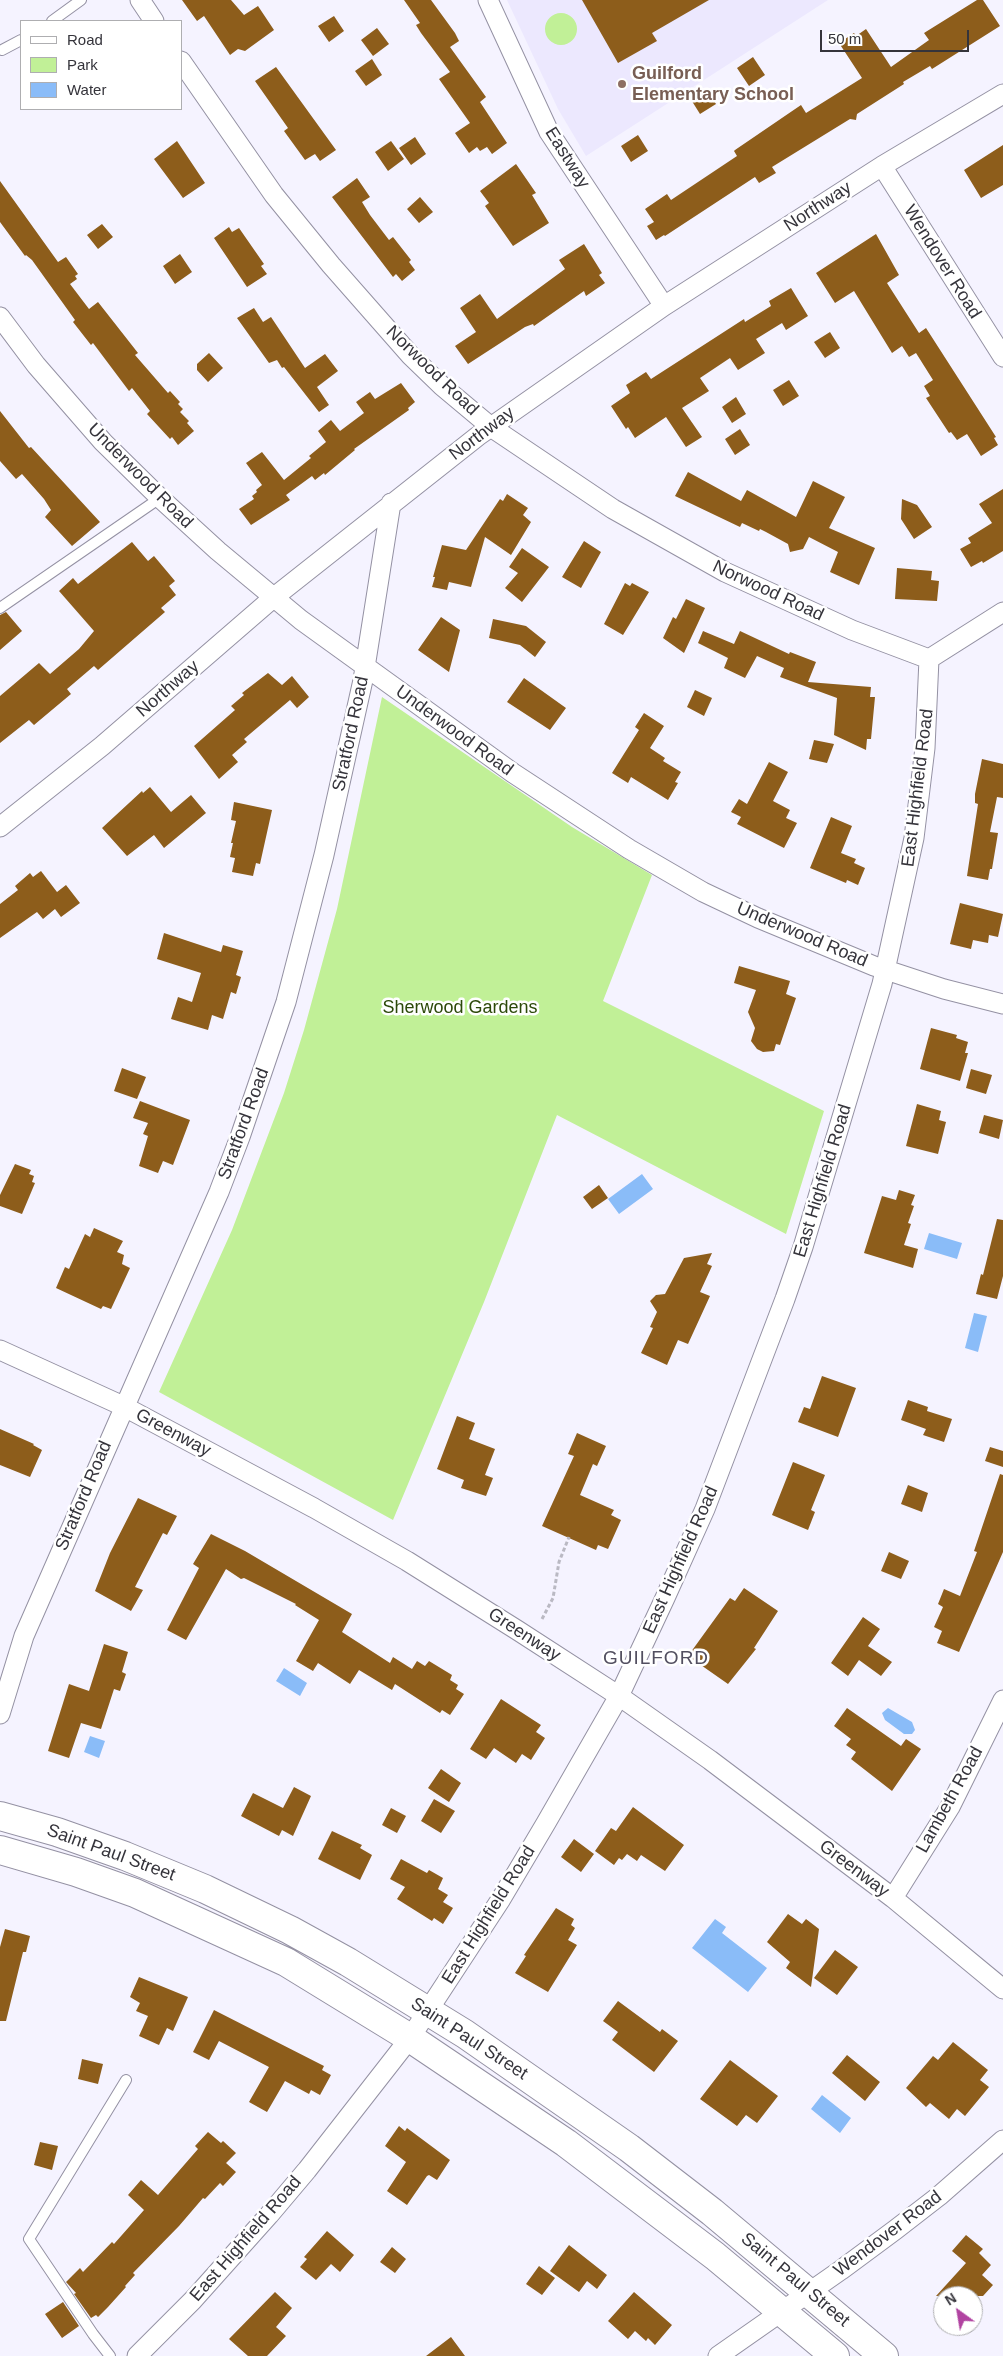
<!DOCTYPE html>
<html>
<head>
<meta charset="utf-8">
<style>
  body { margin:0 }
  #map { position:relative; width:1003px; height:2356px; overflow:hidden; background:#f5f3ff; font-family:Helvetica,sans-serif }
  canvas { display:block }
  .legend { position:absolute; left:20px; top:20px; width:162px; height:90px; box-sizing:border-box; background:#fff; border:1px solid #aeaeb1; margin:0; padding:6px 9px; list-style:none; font-size:15px; color:#35343b }
  .legend li { display:flex; align-items:center; gap:10px; height:25px }
  .legend b { width:25px; border:1px solid #aeaeb1 }
  .north { position:absolute; left:933px; top:2286px; width:50px; height:50px; box-sizing:border-box; background:#fff; border:1px solid #aeaeb1; border-radius:50%; rotate:328deg; font-size:14px; font-weight:700; line-height:20px; text-align:center; color:#35343b }
  .north::after { content:''; display:block; margin:auto; width:18px; height:22px; background:#b143a1; clip-path:polygon(50% 0,100% 100%,50% 72%,0 100%) }
  .scale { position:absolute; left:820px; top:30px; width:149px; height:22px; box-sizing:border-box; border:2px solid #35343b; border-top:0; padding-left:6px; font-size:15px; line-height:18px; white-space:nowrap; color:#35343b; -webkit-text-stroke:4px #fff; paint-order:stroke }
</style>
</head>
<body>
<div id="map">
<canvas width="1003" height="2356"></canvas>
<ul class="legend">
<li><b style="height:6px;background:#fff"></b>Road</li>
<li><b style="height:14px;background:#c1f097"></b>Park</li>
<li><b style="height:14px;background:#8abcf8"></b>Water</li>
</ul>
<div class="north">N</div>
<div class="scale">50 m</div>
</div>
<script>
const ctx = document.querySelector('canvas').getContext('2d');
ctx.lineJoin = 'round';
function fill(path, color) { ctx.fillStyle = color; ctx.fill(path, 'evenodd'); }
const shape = rows => new Path2D(rows.map(r => 'M' + r).join(''));
function stroke(path, color, width, dash) { ctx.strokeStyle = color; ctx.lineWidth = width; ctx.lineCap = dash ? 'butt' : 'round'; ctx.setLineDash(dash || []); ctx.stroke(path); }
function write(font, color, halo, rows, align = 'center') {
  ctx.font = font + ' Helvetica,sans-serif'; ctx.lineWidth = 5; ctx.setLineDash([]); ctx.textBaseline = 'middle'; ctx.strokeStyle = halo; ctx.fillStyle = color; for (const [text, x, y, turn = 0] of rows) {
    ctx.save(); ctx.translate(x, y); ctx.rotate((+turn || 0) * Math.PI / 180); ctx.textAlign = isNaN(turn) ? turn : align; if (halo) ctx.strokeText(text, 0, 0); ctx.fillText(text, 0, 0); ctx.restore();
  }
}
fill(shape([
  [507,0,828,0,586,156,558,109]
]), '#ece8fe');
fill(shape([
  '545 29a16 16 0 1 1 32 0a16 16 0 1 1-32 0Z',
  [382,697,572,827,652,875,603,1001,824,1111,786,1234,557,1115,484,1302,393,1520,159,1392,232,1230,284,1093,304,1030,337,909]
]), '#c1f097');
fill(shape([
  [642,1174,653,1189,619,1214,608,1199],
  [929,1233,962,1243,957,1259,924,1249],
  [974,1313,987,1316,978,1352,965,1348],
  [284,1668,307,1683,300,1696,276,1681],
  [888,1708,912,1722,915,1730,912,1734,904,1734,885,1720,882,1713],
  [90,1736,105,1741,99,1758,84,1752],
  [715,1919,726,1927,722,1933,767,1968,748,1992,692,1948],
  [822,2095,851,2118,840,2133,811,2109]
]), '#8abcf8');
fill(shape([
  [182,0,231,0,244,15,258,6,274,30,245,51,238,49,230,55,204,16,197,21],
  [404,0,431,0,455,33,459,41,450,47,486,97,480,102,507,143,492,154,487,147,480,151,477,147,469,153,455,133,470,123,439,79,450,72,421,33,416,25,420,23],
  [582,0,709,0,652,33,657,41,618,63],
  [977,0,983,0,1000,26,932,69,930,66,903,82,904,84,857,114,856,120,850,119,772,167,776,173,759,183,755,177,665,236,664,235,656,240,647,226,654,222,645,209,667,194,671,200,737,156,734,151,735,150,801,105,806,113,862,78,839,43,854,33,856,36,866,29,891,67,929,40,924,33],
  [334,16,344,31,329,42,318,26],
  [377,28,389,44,373,56,361,40],
  [753,57,765,75,749,86,737,68],
  [372,59,382,75,366,86,355,71],
  [276,67,336,150,320,161,315,154,305,160,284,131,288,128,255,81],
  [706,88,716,104,700,114,690,98],
  [638,135,648,151,631,162,621,146],
  [415,137,426,154,411,165,399,148],
  [177,141,205,183,183,198,154,159],
  [391,141,404,159,388,171,375,152],
  [1003,145,1003,185,981,198,964,170],
  [516,164,536,193,532,195,549,223,513,246,485,206,489,203,480,191],
  [357,178,370,197,362,202,370,215,389,240,393,237,411,260,409,262,415,270,402,281,396,274,393,277,332,197],
  [0,181,58,262,66,257,78,274,75,276,77,279,70,284,89,309,98,302,138,353,135,355,168,393,170,391,180,402,178,404,183,409,180,412,189,421,187,423,194,431,178,445,172,437,170,439,147,414,150,411,132,388,129,391,93,343,91,345,73,322,75,320,32,260,26,255,25,256,0,222],
  [420,197,433,212,419,223,407,209],
  [102,224,113,237,98,249,87,235],
  [229,227,232,232,239,228,264,264,261,266,267,274,247,287,214,238],
  [876,234,899,275,887,283,919,333,926,328,996,437,994,438,998,445,981,456,967,434,957,440,951,432,949,433,926,398,930,396,924,386,933,380,916,353,909,357,902,346,892,353,854,291,835,303,816,273],
  [584,244,602,273,599,275,605,283,586,296,584,291,534,326,533,324,525,327,468,364,455,346,476,332,460,308,480,294,497,319,565,269,559,260],
  [180,254,192,272,175,284,163,266],
  [791,288,808,316,786,330,782,323,756,339,765,353,738,370,730,358,700,378,709,391,682,408,702,437,686,447,666,417,635,438,628,427,626,429,611,406,630,393,626,385,646,372,651,379,744,319,745,322,771,306,769,301],
  [254,308,263,322,271,317,305,368,325,354,338,371,317,387,329,405,319,412,284,367,282,368,277,360,269,363,237,318],
  [830,332,840,348,825,358,814,342],
  [209,353,223,368,208,382,197,370,197,364],
  [789,380,799,396,783,406,773,390],
  [401,383,415,402,408,408,409,410,354,449,355,450,325,475,324,473,315,480,312,476,286,495,290,500,251,525,239,509,254,499,252,496,257,492,256,490,262,485,246,463,262,452,284,480,311,458,309,456,326,442,318,431,331,420,340,431,364,413,356,402,370,392,375,399],
  [736,397,746,414,732,423,722,407],
  [0,411,29,448,31,447,100,522,72,546,45,517,51,510,44,499,22,474,16,479,0,461],
  [740,429,750,445,735,455,725,439],
  [688,472,741,501,747,490,796,517,813,481,845,497,829,528,875,548,859,585,830,572,838,552,809,537,803,549,790,552,788,544,766,532,760,529,759,531,742,523,740,527,675,496],
  [1003,489,1003,551,983,563,982,561,971,567,960,549,971,543,968,538,992,523,979,504],
  [507,494,528,508,523,515,531,522,511,555,485,537,471,587,449,582,447,590,432,587,435,577,433,577,442,545,466,550,500,499,503,501],
  [902,499,917,505,932,527,914,539,901,519],
  [584,541,601,552,581,588,562,577],
  [132,542,148,561,154,556,175,581,169,586,176,595,161,608,165,612,98,670,94,666,67,689,71,694,34,725,29,720,0,743,0,696,39,663,50,674,79,649,94,631,59,591,73,578,78,584],
  [522,548,549,567,522,602,505,588,518,573,509,567],
  [897,568,932,571,931,580,939,581,937,601,895,599],
  [625,583,630,586,632,583,649,592,623,635,604,624],
  [686,599,705,608,684,653,663,638,673,617,676,619],
  [6,612,22,631,0,650,0,615],
  [441,617,460,630,449,672,418,650],
  [493,619,526,626,546,642,535,657,520,645,489,638],
  [703,631,734,644,740,631,789,654,790,652,816,662,808,682,871,687,870,697,875,697,871,739,867,739,866,750,834,735,837,698,780,677,784,668,757,656,745,678,724,668,728,658,698,643],
  [268,673,282,685,292,676,309,697,297,708,290,700,244,739,247,742,232,755,238,762,219,779,194,746,235,710,231,706,244,695,242,693],
  [524,678,566,708,550,730,507,702],
  [695,690,712,698,704,716,687,707],
  [644,713,664,726,650,748,665,758,663,761,681,772,675,782,678,783,668,800,631,777,628,783,612,773,639,730,635,727],
  [814,740,834,744,827,763,809,759],
  [982,759,1003,764,1003,798,997,797,990,832,998,833,992,869,990,869,988,880,967,876,978,804,975,803,975,794],
  [769,762,788,772,773,801,790,810,786,818,797,823,784,848,737,824,741,817,731,812,739,799,747,804],
  [150,787,171,812,191,795,206,813,164,848,154,835,127,856,102,828,142,791,143,793],
  [234,802,272,810,260,864,256,863,253,876,232,872,235,858,230,857,233,843,231,843,236,821,231,820],
  [831,817,852,826,841,853,856,859,854,863,865,868,858,885,847,880,846,883,810,868],
  [41,871,57,892,66,885,80,903,61,917,55,909,43,919,37,912,0,938,0,904,18,890,15,886,30,873,33,877],
  [960,903,1003,914,998,937,989,935,988,943,973,940,971,949,950,944],
  [164,933,221,952,223,945,243,951,236,975,241,977,236,994,231,992,223,1019,212,1015,208,1030,171,1019,178,997,192,1002,201,973,157,959],
  [739,966,790,981,786,994,796,998,780,1045,776,1044,774,1051,763,1052,757,1049,751,1041,755,1028,748,1012,756,990,734,983],
  [931,1028,957,1035,956,1038,968,1042,965,1053,968,1053,960,1081,920,1069],
  [122,1068,146,1077,137,1099,114,1091],
  [971,1069,992,1075,986,1094,966,1088],
  [140,1101,190,1120,173,1165,163,1161,158,1173,139,1166,148,1136,143,1134,148,1123,133,1118],
  [917,1104,941,1111,939,1120,946,1122,938,1154,906,1146],
  [984,1115,1003,1120,999,1139,979,1133],
  [15,1164,31,1170,29,1174,34,1176,32,1182,35,1183,22,1214,0,1206,0,1195],
  [599,1185,608,1198,592,1209,583,1197],
  [899,1190,915,1195,911,1205,914,1206,908,1223,911,1224,904,1245,918,1249,913,1268,864,1253,882,1196,896,1200],
  [997,1219,1003,1220,1003,1276,997,1299,976,1294,981,1274,983,1275],
  [94,1228,123,1241,117,1252,124,1255,122,1264,130,1268,111,1309,103,1306,101,1309,56,1288,65,1267,69,1269,85,1234,90,1237],
  [712,1253,707,1264,712,1266,700,1292,710,1296,688,1344,678,1340,667,1365,641,1353,653,1328,650,1327,657,1312,650,1301,656,1295,665,1294,684,1258],
  [822,1376,856,1388,838,1437,798,1422,804,1407,810,1409],
  [908,1400,928,1407,927,1411,952,1419,944,1442,923,1435,926,1429,901,1420],
  [457,1416,475,1423,469,1439,495,1449,485,1475,493,1478,486,1496,461,1488,464,1480,437,1469],
  [0,1429,34,1444,33,1445,42,1450,30,1477,0,1465],
  [577,1433,606,1446,597,1466,593,1464,580,1495,614,1510,611,1515,621,1520,608,1549,598,1545,596,1550,542,1526,574,1456,568,1454],
  [990,1447,1003,1451,1003,1467,985,1461],
  [793,1462,825,1475,811,1510,815,1512,808,1530,772,1515],
  [1000,1474,1003,1475,1003,1552,959,1652,937,1643,942,1631,934,1627,943,1607,938,1604,944,1589,960,1596,977,1552,974,1551],
  [908,1485,928,1493,922,1512,901,1504],
  [138,1498,177,1516,167,1535,163,1533,135,1587,143,1590,131,1611,95,1591,110,1553],
  [211,1534,245,1551,352,1614,342,1632,390,1663,393,1657,412,1669,417,1661,425,1666,429,1661,452,1675,450,1680,458,1685,456,1689,464,1694,450,1715,442,1710,440,1713,395,1684,392,1690,359,1670,350,1684,318,1663,313,1671,296,1661,319,1620,295,1605,296,1604,244,1578,241,1579,226,1569,186,1640,167,1630,199,1568,193,1564],
  [889,1552,909,1561,901,1579,881,1571],
  [744,1588,778,1611,754,1648,756,1649,728,1684,688,1656,730,1598,735,1601],
  [863,1617,880,1629,868,1646,892,1662,881,1676,859,1660,848,1676,831,1663],
  [104,1644,128,1652,122,1672,126,1674,120,1691,114,1689,101,1729,81,1723,69,1758,48,1751,69,1684,89,1691],
  [501,1699,541,1725,536,1732,545,1738,531,1760,522,1754,516,1763,494,1748,486,1759,470,1749],
  [847,1708,901,1746,906,1739,921,1749,892,1791,851,1759,856,1752,846,1745,851,1739,834,1726],
  [441,1769,461,1783,449,1802,428,1788],
  [294,1787,311,1796,293,1836,282,1830,279,1836,241,1816,253,1793,283,1808],
  [434,1799,455,1811,441,1833,421,1821],
  [633,1807,684,1845,665,1871,641,1855,637,1861,627,1854,622,1860,619,1858,614,1865,595,1851,611,1828,616,1831],
  [391,1808,406,1816,397,1833,382,1825],
  [332,1831,362,1845,360,1848,372,1855,360,1880,318,1859],
  [574,1839,594,1854,581,1872,561,1857],
  [401,1859,427,1873,429,1870,443,1878,438,1889,448,1895,443,1902,453,1908,443,1924,434,1918,432,1921,397,1899,405,1887,390,1879],
  [556,1908,574,1919,571,1925,575,1928,568,1940,577,1945,548,1992,515,1973,526,1956,524,1955],
  [788,1914,802,1924,806,1919,819,1929,811,1987,786,1968,790,1962,767,1942],
  [5,1929,30,1936,26,1952,23,1952,6,2021,0,2021,0,1947],
  [835,1950,858,1967,837,1995,814,1978],
  [139,1977,188,1997,173,2031,167,2028,159,2045,139,2036,148,2016,136,2011,140,2003,130,1997],
  [618,2001,660,2032,662,2029,678,2041,654,2072,612,2040,618,2032,603,2021],
  [214,2010,324,2066,322,2070,331,2075,320,2095,311,2090,309,2094,285,2081,267,2112,249,2102,269,2067,219,2041,209,2060,193,2052],
  [953,2042,988,2070,980,2080,989,2087,965,2116,957,2109,949,2119,930,2103,926,2107,906,2088,933,2056,938,2060],
  [847,2055,880,2082,865,2101,832,2073],
  [82,2059,103,2064,98,2084,78,2079],
  [730,2060,778,2096,757,2123,746,2115,737,2126,700,2099],
  [399,2126,405,2131,407,2128,450,2160,437,2180,429,2175,427,2176,407,2205,387,2191,406,2162,385,2146],
  [208,2132,221,2143,223,2141,236,2153,226,2163,236,2172,223,2186,220,2183,205,2199,203,2198,179,2226,133,2273,135,2275,125,2286,126,2287,108,2307,98,2317,96,2315,91,2318,74,2294,76,2293,66,2282,80,2268,83,2272,112,2242,114,2244,144,2210,128,2195,141,2180,158,2195,198,2149,195,2146],
  [40,2142,58,2146,52,2170,34,2165],
  [327,2231,354,2255,340,2272,331,2264,316,2280,300,2267,307,2259,304,2257],
  [966,2235,983,2249,979,2253,991,2265,982,2275,993,2285,983,2296,936,2296,966,2263,952,2251],
  [569,2245,607,2275,597,2289,587,2281,579,2292,550,2271],
  [392,2247,406,2259,395,2273,380,2262],
  [539,2266,555,2278,542,2295,526,2284],
  [275,2292,292,2308,276,2327,286,2336,267,2356,248,2356,229,2339],
  [634,2292,672,2325,655,2345,648,2338,646,2341,635,2331,628,2339,608,2321],
  [63,2302,79,2326,62,2338,45,2314],
  [451,2337,465,2356,426,2356]
]), '#8d5d1b');
const lane = shape([
  [52,21,81,0],
  [2,50,21,40],
  [0,608,160,498],
  [110,2356,93,2334,29,2239,126,2080]
]);
const street = shape([
  [140,0,154,21],
  [488,0,549,132,664,306],
  [181,61,274,195,331,265,411,356,442,386,491,427,613,509,725,572,852,630,929,659],
  [882,166,1003,357],
  [0,317,36,365,103,442,160,498,218,551,301,620,513,773,629,849,703,892,758,918,874,966,944,989,1003,1004],
  [929,659,1003,612],
  [0,827,102,746,273,598,478,436,664,306,882,166,1003,94],
  [0,1350,123,1406,314,1508,407,1561,517,1630,619,1696,710,1760,893,1898,1003,1989],
  [0,1714,24,1636,219,1192,240,1137,286,1002,324,855,363,680,391,503],
  [893,1898,950,1807,1003,1700],
  [137,2356,193,2300,269,2215,307,2170,410,2038,501,1899,546,1823,619,1696,665,1598,705,1509,785,1299,803,1247,882,984,914,838,925,748,929,659],
  [718,2356,841,2270,895,2230,939,2196,1003,2140]
]);
const primary = shape([
  [0,1816,57,1832,125,1856,205,1889,290,1930,348,1962,465,2034,629,2148,712,2212,884,2356],
  [0,1850,76,1872,135,1893,286,1962,410,2038,566,2143,715,2256,835,2356]
]);
stroke(lane, '#9491a3', 12);
stroke(street, '#9491a3', 21);
stroke(primary, '#9491a3', 30);
stroke(shape([
  [542,1619,553,1598,559,1562,569,1537]
]), '#bab9c3', 3, [4, 2.5]);
stroke(lane, '#fff', 10);
stroke(street, '#fff', 19);
stroke(primary, '#fff', 28);
for (const [x, y, r, color] of [
  [622,84,5,"#8d6e63"]
]) { const dot = new Path2D(); dot.arc(x, y, r, 0, 2 * Math.PI); ctx.fillStyle = color; ctx.fill(dot); stroke(dot, '#fff', 2); }
write('bold 18px', '#785e54', '#fff', [
  ["Guilford",632,74],
  ["Elementary School",632,95]
], 'left');
write('18px', '#35343b', '#fff', [
  ["Eastway",567,158,58],
  ["Northway",818,207,-33],
  ["Wendover Road",942,262,58],
  ["Norwood Road",432,371,44],
  ["Northway",482,434,-37],
  ["Underwood Road",140,476,45],
  ["Norwood Road",768,591,25],
  ["Northway",168,689,-41],
  ["Underwood Road",454,731,36],
  ["Stratford Road",351,734,-78],
  ["East Highfield Road",918,788,-83],
  ["Underwood Road",802,935,23],
  ["Stratford Road",244,1124,-70],
  ["East Highfield Road",823,1181,-73],
  ["Greenway",173,1433,28],
  ["Stratford Road",84,1496,-67],
  ["East Highfield Road",681,1560,-66],
  ["Greenway",524,1635,33],
  ["Lambeth Road",950,1800,-61],
  ["Saint Paul Street",111,1853,20],
  ["Greenway",854,1869,37],
  ["East Highfield Road",489,1915,-58],
  ["Saint Paul Street",469,2039,33],
  ["Wendover Road",888,2234,-37],
  ["East Highfield Road",246,2239,-49],
  ["Saint Paul Street",795,2280,40]
]);
write('18px', '#2c4909', '#fff', [
  ["Sherwood Gardens",460,1008]
]);
ctx.letterSpacing = '1px';
write('19px', '#524f60', '#fff', [
  ["GUILFORD",656,1659]
]);
ctx.letterSpacing = '0px';
</script>
</body>
</html>
